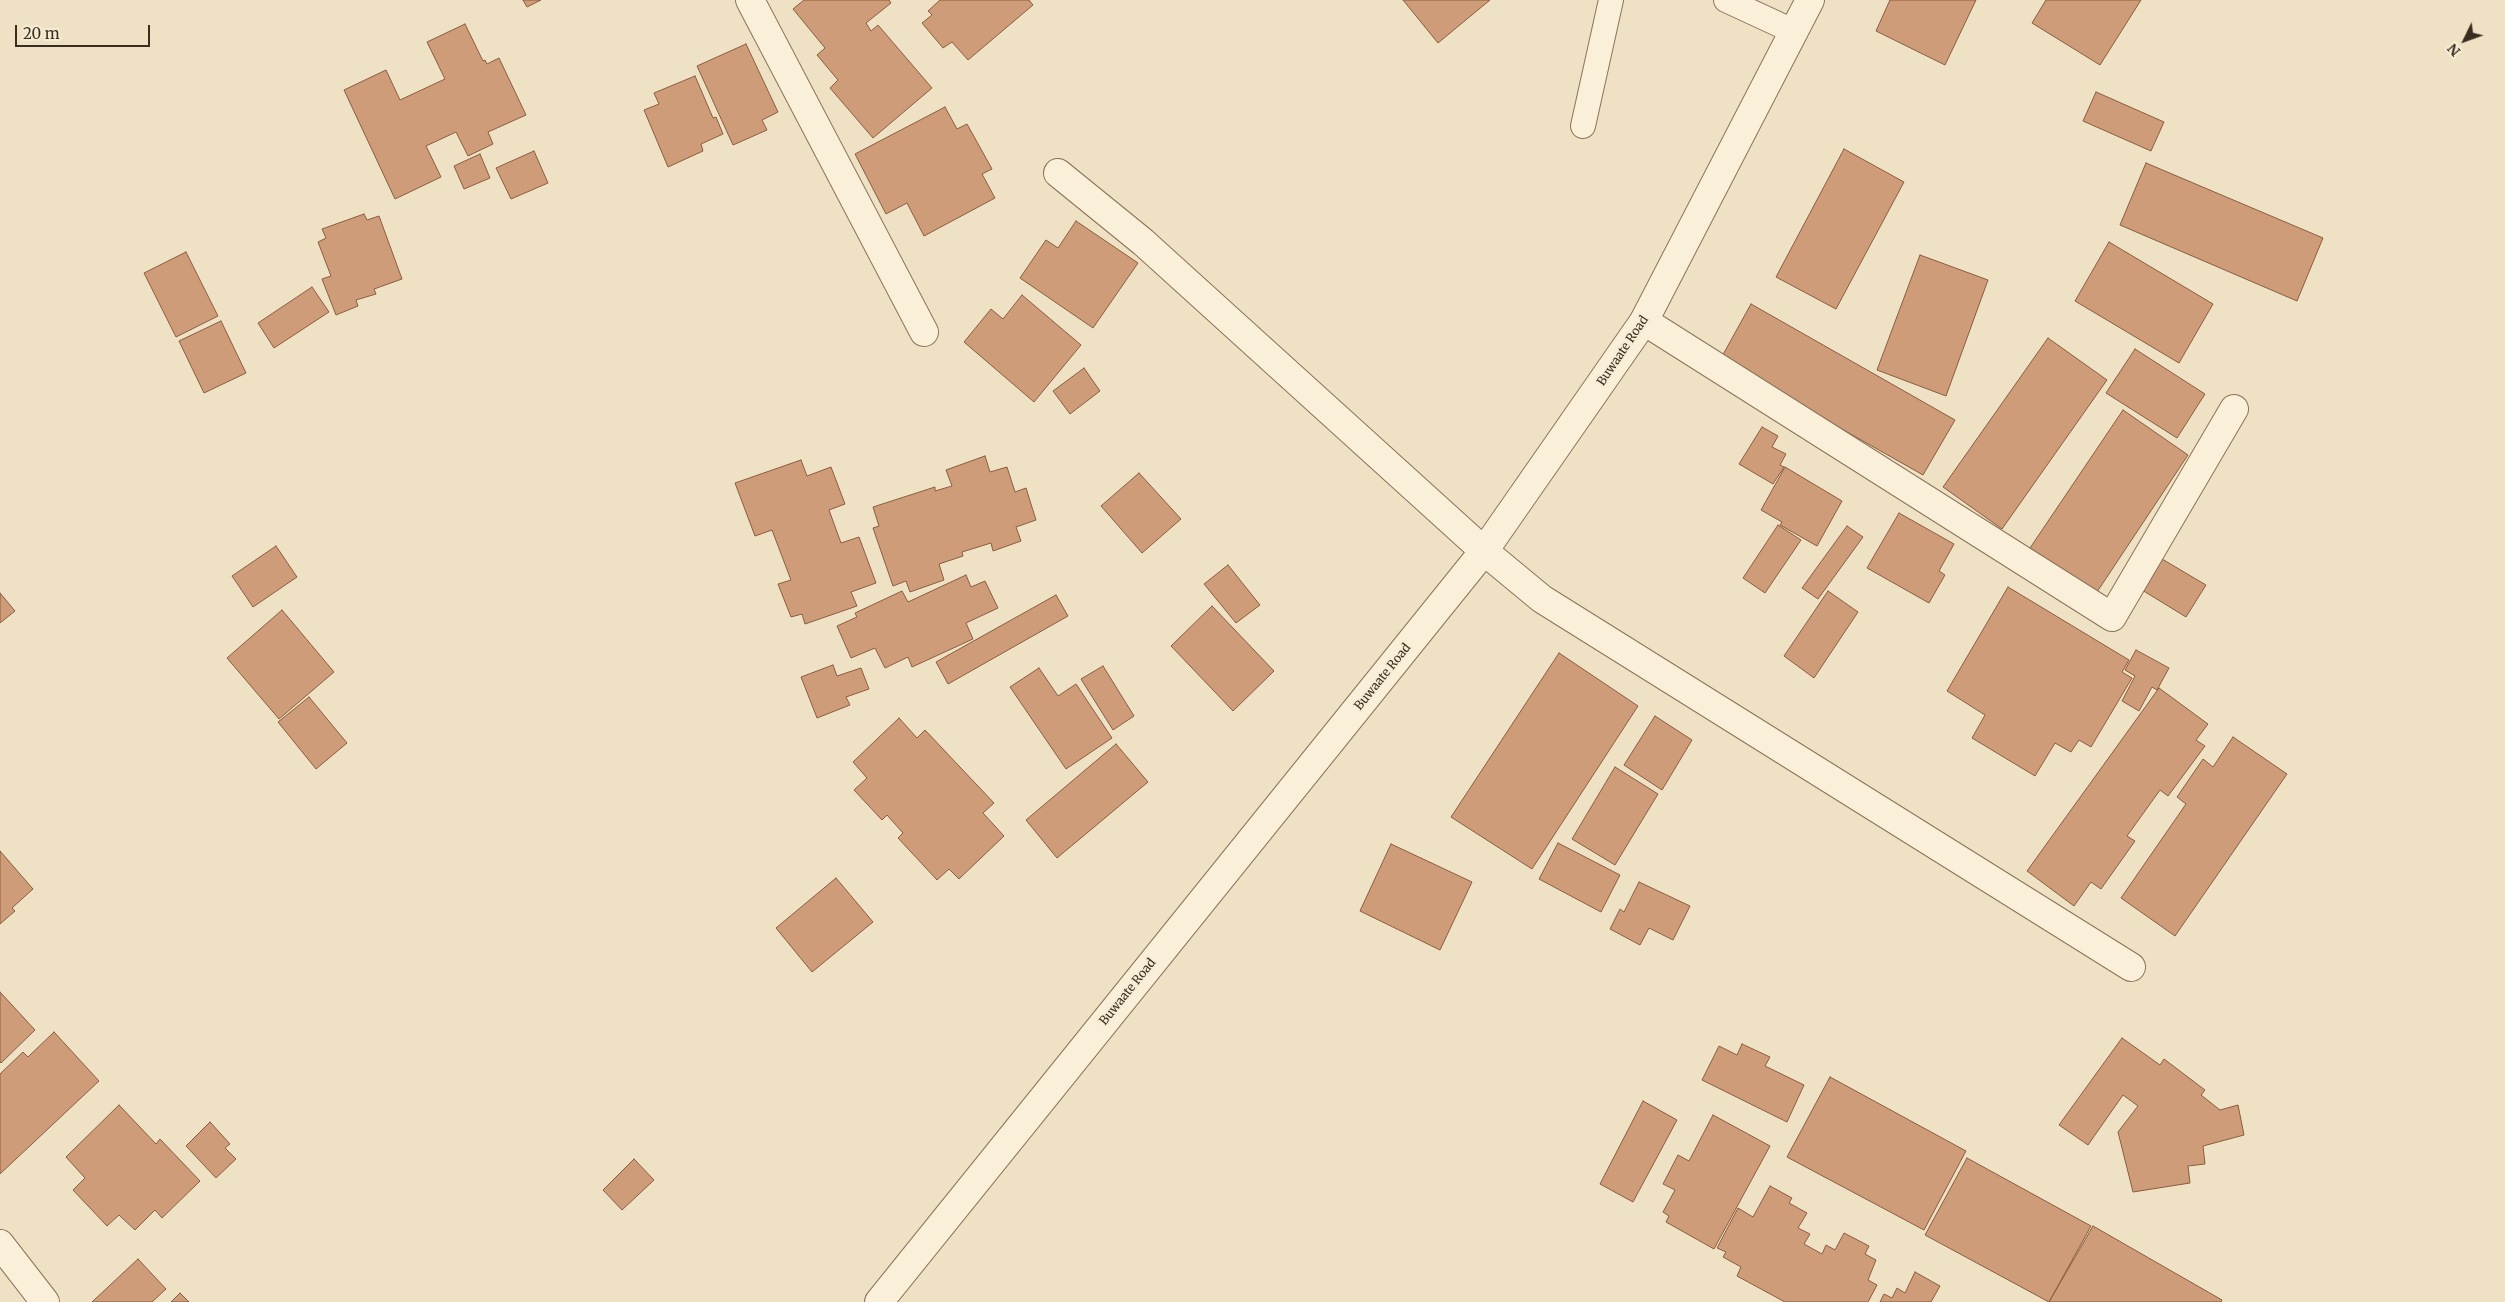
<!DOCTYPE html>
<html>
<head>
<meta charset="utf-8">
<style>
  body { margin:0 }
  #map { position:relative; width:2505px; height:1302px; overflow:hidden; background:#efe2c4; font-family:Merriweather,serif }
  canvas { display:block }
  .north { position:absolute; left:2440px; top:15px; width:50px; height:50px; -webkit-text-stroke:4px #f6ecd4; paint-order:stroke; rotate:228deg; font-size:14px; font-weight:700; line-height:20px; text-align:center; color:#3a2c1e }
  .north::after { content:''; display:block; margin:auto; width:18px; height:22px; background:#3a2c1e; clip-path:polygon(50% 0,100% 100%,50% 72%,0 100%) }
  .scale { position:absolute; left:15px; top:25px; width:135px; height:22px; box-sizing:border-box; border:2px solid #3a2c1e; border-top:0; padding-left:6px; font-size:15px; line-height:18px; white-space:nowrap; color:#3a2c1e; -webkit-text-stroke:4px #f6ecd4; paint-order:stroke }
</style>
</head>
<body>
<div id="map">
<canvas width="2505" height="1302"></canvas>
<div class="north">N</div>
<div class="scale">20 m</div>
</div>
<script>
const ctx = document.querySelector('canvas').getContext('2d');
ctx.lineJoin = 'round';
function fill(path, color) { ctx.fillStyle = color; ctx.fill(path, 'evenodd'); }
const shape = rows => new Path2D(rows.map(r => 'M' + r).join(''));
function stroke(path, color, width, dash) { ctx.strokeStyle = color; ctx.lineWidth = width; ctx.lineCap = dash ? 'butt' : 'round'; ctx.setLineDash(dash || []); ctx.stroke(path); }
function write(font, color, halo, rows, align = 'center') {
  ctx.font = font + ' Merriweather,serif'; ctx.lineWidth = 4; ctx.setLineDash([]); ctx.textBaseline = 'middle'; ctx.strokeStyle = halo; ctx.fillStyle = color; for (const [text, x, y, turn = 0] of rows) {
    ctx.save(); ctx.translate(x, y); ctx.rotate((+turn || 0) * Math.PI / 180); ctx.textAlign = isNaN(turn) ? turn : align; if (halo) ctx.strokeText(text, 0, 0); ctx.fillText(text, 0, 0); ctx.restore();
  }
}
const building = shape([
  [523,0,541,0,527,7,523,0],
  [804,0,889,0,891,3,866,23,871,31,878,25,932,88,873,138,830,88,838,80,817,55,825,48,793,9,804,0],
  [1029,0,1033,5,968,60,952,42,943,48,922,23,932,15,928,11,940,0,1029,0],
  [1403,0,1490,0,1438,43,1403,0],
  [1890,0,1976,0,1945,65,1876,31,1890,0],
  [2046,0,2141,0,2100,65,2032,23,2046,0],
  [465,24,483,61,485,60,487,64,499,58,526,115,488,132,493,144,468,156,456,132,426,146,441,177,395,199,344,90,386,70,400,100,445,79,427,42,465,24],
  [746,44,778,112,762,120,767,130,733,145,697,66,746,44],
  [695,76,713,118,716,117,723,134,701,144,703,151,668,167,644,110,659,104,654,93,695,76],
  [2096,92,2164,122,2151,151,2083,121,2096,92],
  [945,107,957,129,967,124,992,169,982,174,995,198,924,236,907,203,886,214,855,154,945,107],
  [1844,149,1904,182,1836,309,1776,277,1844,149],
  [534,151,548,183,511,199,496,168,534,151],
  [480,154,490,178,464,189,454,166,480,154],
  [2146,163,2323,238,2297,301,2120,225,2146,163],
  [364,214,367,220,379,216,402,279,374,289,376,294,356,300,358,306,336,315,322,279,331,276,318,242,326,238,322,229,364,214],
  [1076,221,1138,263,1093,328,1020,278,1046,240,1058,248,1076,221],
  [2109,242,2213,304,2179,363,2075,301,2109,242],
  [186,252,218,316,176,337,144,273,186,252],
  [1920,255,1988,280,1946,396,1877,370,1920,255],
  [312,287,329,312,274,348,258,323,312,287],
  [1022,295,1081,345,1034,402,964,342,991,309,1003,319,1022,295],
  [1751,304,1955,420,1923,475,1720,360,1751,304],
  [221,321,246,373,204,393,179,341,221,321],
  [2048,338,2107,380,2002,529,1943,487,2048,338],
  [2135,349,2205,394,2177,438,2106,393,2135,349],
  [1084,368,1100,391,1070,414,1053,391,1084,368],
  [2123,410,2188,455,2097,592,2030,548,2123,410],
  [1762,427,1778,436,1772,447,1786,454,1780,465,1784,467,1773,484,1739,464,1762,427],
  [985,456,990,472,1007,467,1015,492,1026,488,1036,520,1016,527,1021,541,993,551,991,543,962,552,963,556,939,564,944,580,910,592,906,581,893,586,873,528,879,526,873,507,935,487,935,491,952,486,946,470,985,456],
  [801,460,807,476,831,467,845,504,829,510,841,543,859,537,876,583,851,592,857,606,805,624,802,614,791,617,778,584,791,580,772,530,755,536,735,483,801,460],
  [1785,467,1842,501,1817,546,1780,525,1782,522,1761,510,1785,467],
  [1139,473,1181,519,1142,553,1101,506,1139,473],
  [1899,513,1954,544,1939,571,1945,575,1929,603,1867,568,1899,513],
  [1778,525,1801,540,1765,593,1743,578,1778,525],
  [1847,526,1863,537,1818,599,1802,588,1847,526],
  [276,546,297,577,253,607,232,576,276,546],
  [2162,559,2206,585,2186,617,2142,590,2162,559],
  [1228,565,1260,605,1236,623,1204,584,1228,565],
  [966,575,971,587,985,581,998,608,966,623,973,639,912,667,908,657,885,668,875,648,851,658,837,626,857,617,855,613,902,591,908,602,966,575],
  [2008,587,2129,660,2122,672,2132,678,2091,747,2079,740,2071,752,2055,743,2035,776,1972,738,1985,715,1947,691,2008,587],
  [1828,591,1858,612,1814,678,1784,656,1828,591],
  [0,593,15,611,0,623,0,593],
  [1056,595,1068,616,948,684,936,662,1056,595],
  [1212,606,1274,671,1233,711,1171,646,1212,606],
  [282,610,334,672,279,719,227,658,282,610],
  [2136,650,2169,668,2157,690,2152,687,2139,711,2122,701,2135,676,2125,670,2136,650],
  [1559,653,1638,706,1532,869,1451,817,1559,653],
  [833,665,837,676,861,668,869,689,846,697,850,705,817,718,801,677,833,665],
  [1103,666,1134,716,1113,730,1081,679,1103,666],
  [1039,668,1058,696,1076,684,1112,738,1066,769,1010,687,1039,668],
  [2159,688,2208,724,2196,740,2205,746,2168,796,2160,790,2127,836,2135,841,2101,889,2091,882,2074,906,2027,871,2159,688],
  [309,697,347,743,316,769,278,722,309,697],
  [1655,716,1692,740,1662,790,1624,765,1655,716],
  [899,718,917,738,925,730,994,803,983,813,1004,836,959,879,949,869,937,880,898,838,903,833,887,815,882,820,854,790,867,778,853,762,899,718],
  [2233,737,2287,774,2175,936,2121,898,2186,804,2177,797,2203,759,2213,767,2233,737],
  [1116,744,1148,782,1057,858,1026,820,1116,744],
  [1615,767,1658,794,1615,865,1572,839,1615,767],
  [1558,843,1620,875,1601,912,1539,879,1558,843],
  [1391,844,1472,882,1440,950,1360,911,1391,844],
  [0,851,33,889,12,908,15,911,0,924,0,851],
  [836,878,873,922,812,972,776,928,836,878],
  [1639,882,1690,906,1673,940,1649,928,1640,945,1610,929,1620,909,1624,912,1639,882],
  [0,992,35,1030,1,1063,0,1062,0,992],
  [54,1032,99,1081,0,1174,0,1074,23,1052,28,1057,54,1032],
  [2122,1038,2160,1065,2164,1059,2205,1090,2201,1095,2220,1110,2238,1105,2244,1135,2203,1146,2205,1164,2188,1166,2190,1183,2133,1192,2118,1132,2138,1106,2123,1095,2088,1145,2059,1125,2122,1038],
  [1742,1044,1770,1057,1765,1066,1804,1085,1787,1122,1702,1080,1719,1046,1737,1055,1742,1044],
  [1830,1077,1966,1151,1924,1230,1787,1157,1830,1077],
  [1643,1101,1677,1120,1633,1202,1600,1184,1643,1101],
  [119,1105,156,1144,160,1139,200,1181,162,1218,155,1210,135,1230,119,1215,107,1226,73,1190,85,1178,66,1157,119,1105],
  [1713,1115,1770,1146,1714,1249,1666,1222,1669,1216,1663,1212,1675,1190,1663,1184,1678,1155,1689,1161,1713,1115],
  [210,1122,230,1144,225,1148,236,1159,216,1178,186,1146,210,1122],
  [1967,1158,2091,1226,2049,1302,1925,1235,1967,1158],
  [634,1159,654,1180,622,1210,603,1190,634,1159],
  [1770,1186,1792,1198,1789,1203,1807,1213,1798,1228,1810,1234,1804,1244,1822,1254,1826,1245,1835,1250,1844,1233,1869,1246,1865,1254,1876,1260,1868,1280,1877,1285,1868,1302,1785,1302,1737,1276,1741,1267,1723,1257,1726,1252,1717,1248,1738,1208,1753,1217,1770,1186],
  [2093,1226,2222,1300,2221,1302,2049,1302,2093,1226],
  [138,1259,166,1289,152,1302,92,1302,138,1259],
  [1915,1272,1940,1286,1931,1302,1880,1302,1884,1294,1892,1298,1897,1288,1905,1293,1915,1272],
  [180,1293,189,1302,171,1302,180,1293]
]);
fill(building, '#ce9c79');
stroke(building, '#8a5c3f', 1);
const service = shape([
  [1726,0,1795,32],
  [1583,126,1611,0]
]);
const minor = shape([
  [750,0,924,332],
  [1058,173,1143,242,1484,551,1542,599,2131,967],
  [1644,321,2112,617,2234,409],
  [0,1244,45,1302]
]);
const tertiary = shape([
  [879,1302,1484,551,1644,321,1810,0]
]);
stroke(service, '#8b735a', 26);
stroke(minor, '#8b735a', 30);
stroke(tertiary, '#8b735a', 30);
stroke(service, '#faefd8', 24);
stroke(minor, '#faefd8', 28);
stroke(tertiary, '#faefd8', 28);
write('12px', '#3a2c1e', '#f6ecd4', [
  ["Buwaate Road",1623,351,-56],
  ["Buwaate Road",1383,677,-51],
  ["Buwaate Road",1128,992,-51]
]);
</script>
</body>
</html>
